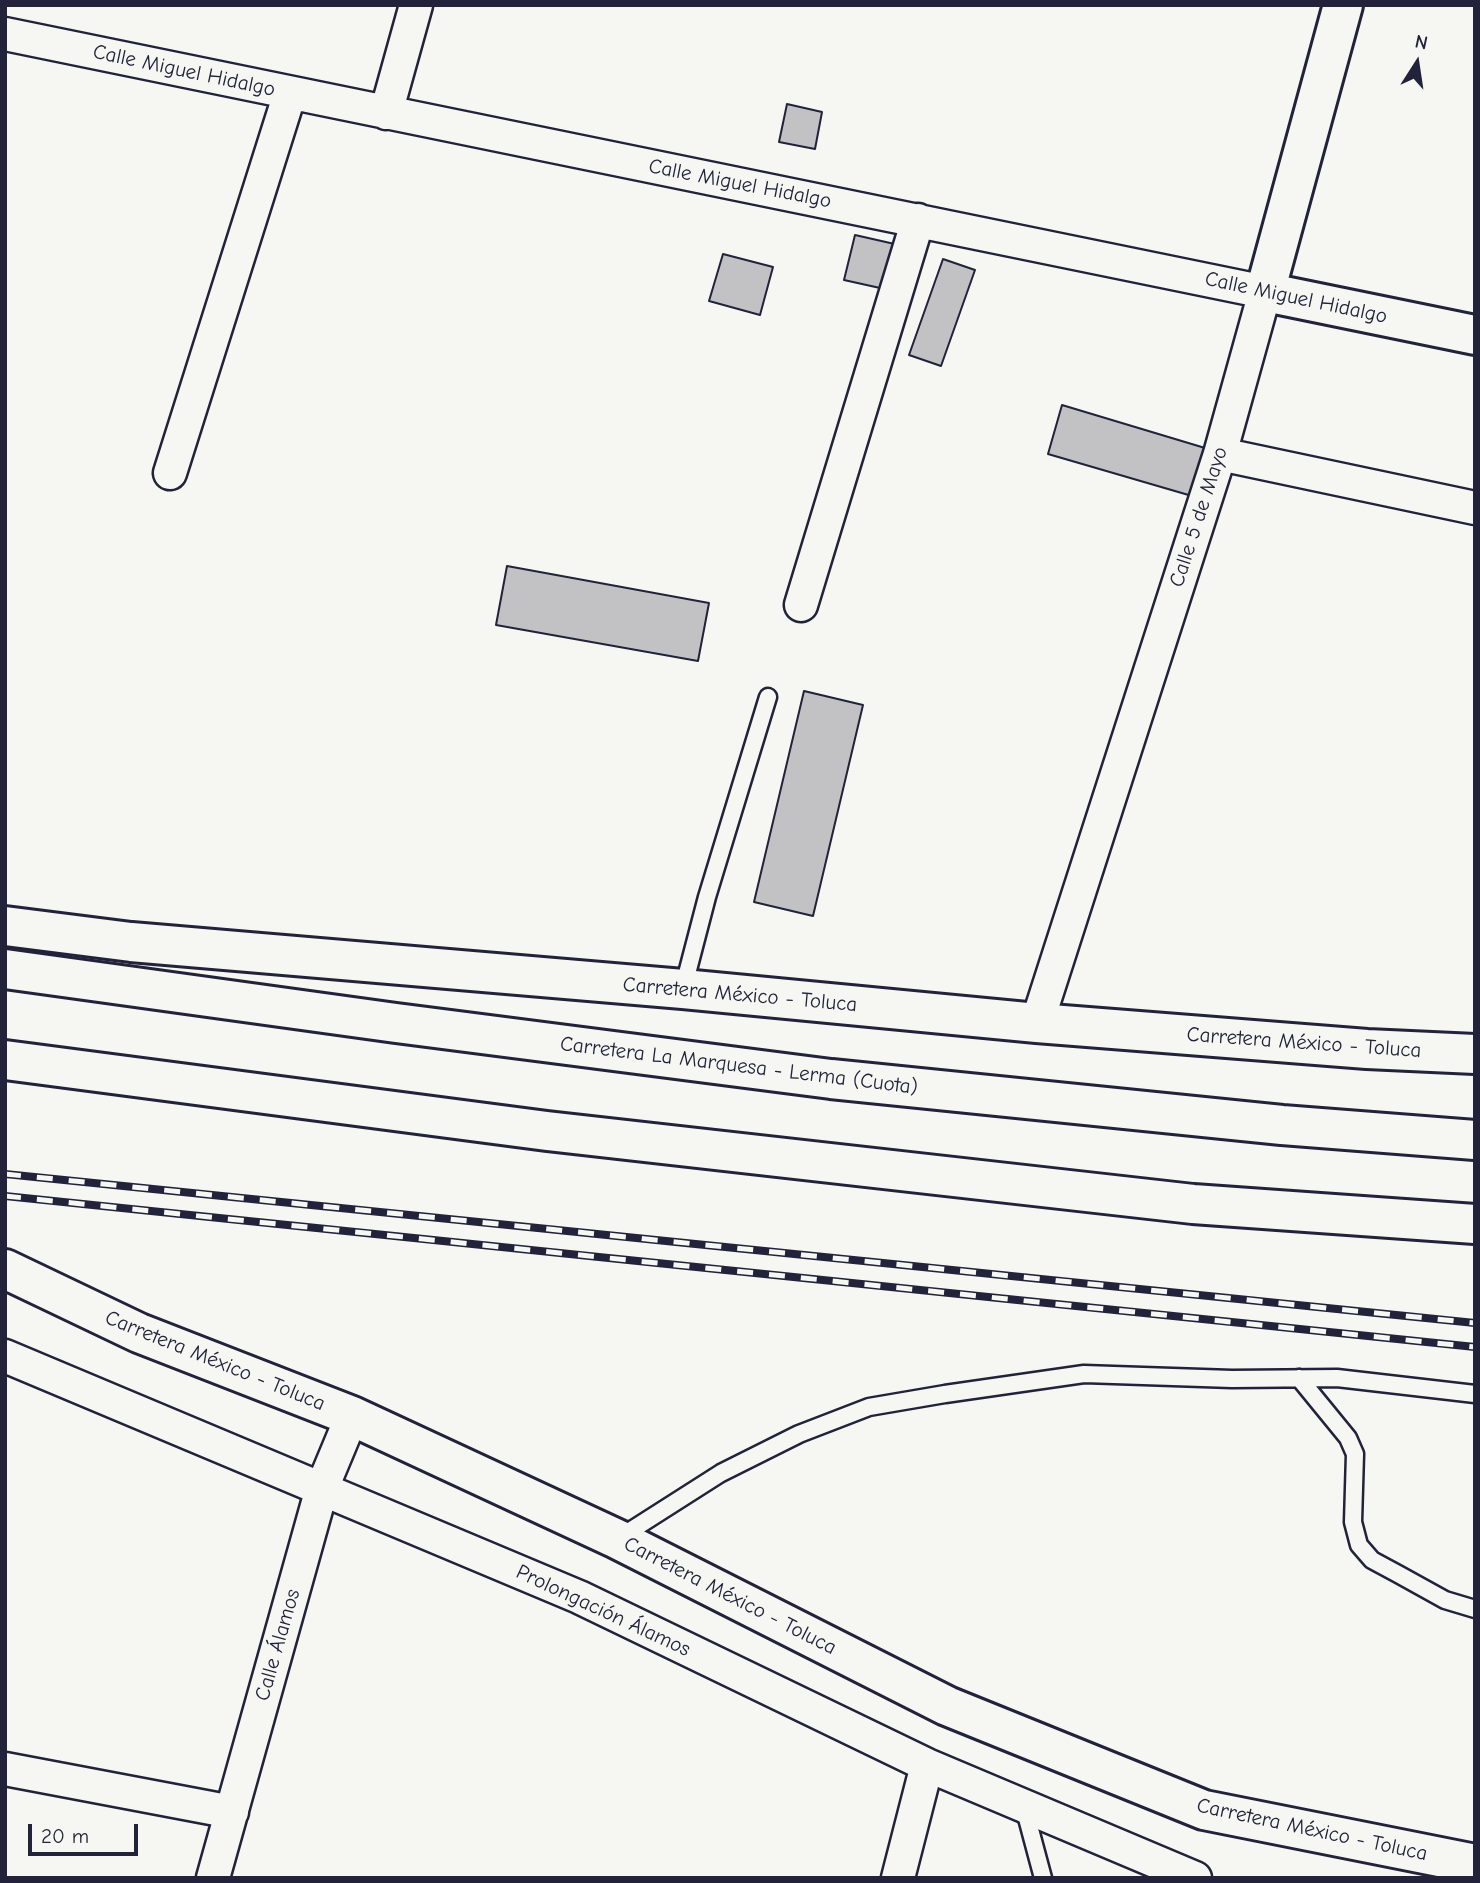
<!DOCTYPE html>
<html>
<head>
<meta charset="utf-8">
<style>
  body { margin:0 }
  #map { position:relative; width:1480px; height:1883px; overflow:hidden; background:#f6f6f2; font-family:"Comic Neue",sans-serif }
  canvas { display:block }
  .frame { position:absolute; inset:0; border:7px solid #22223b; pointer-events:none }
  .north { position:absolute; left:1382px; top:28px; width:70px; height:70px; -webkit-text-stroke:5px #f6f6f2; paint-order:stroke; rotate:12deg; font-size:19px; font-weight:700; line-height:28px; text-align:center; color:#22223b }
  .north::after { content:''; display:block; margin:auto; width:24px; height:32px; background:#22223b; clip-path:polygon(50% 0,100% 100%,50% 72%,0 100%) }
  .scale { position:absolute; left:28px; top:1824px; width:110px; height:32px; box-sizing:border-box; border:4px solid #22223b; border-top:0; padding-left:9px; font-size:21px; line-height:24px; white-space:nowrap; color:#22223b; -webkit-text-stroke:5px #f6f6f2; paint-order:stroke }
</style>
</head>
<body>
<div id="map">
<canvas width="1480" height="1883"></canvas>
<div class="frame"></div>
<div class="north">N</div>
<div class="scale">20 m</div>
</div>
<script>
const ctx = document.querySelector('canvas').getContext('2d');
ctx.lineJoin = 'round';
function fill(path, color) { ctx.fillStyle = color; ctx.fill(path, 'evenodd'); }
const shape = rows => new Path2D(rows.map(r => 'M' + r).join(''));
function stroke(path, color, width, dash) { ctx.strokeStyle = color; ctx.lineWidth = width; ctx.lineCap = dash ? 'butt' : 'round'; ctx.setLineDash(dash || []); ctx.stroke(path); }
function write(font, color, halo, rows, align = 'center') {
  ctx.font = font + ' "Comic Neue",sans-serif'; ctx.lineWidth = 5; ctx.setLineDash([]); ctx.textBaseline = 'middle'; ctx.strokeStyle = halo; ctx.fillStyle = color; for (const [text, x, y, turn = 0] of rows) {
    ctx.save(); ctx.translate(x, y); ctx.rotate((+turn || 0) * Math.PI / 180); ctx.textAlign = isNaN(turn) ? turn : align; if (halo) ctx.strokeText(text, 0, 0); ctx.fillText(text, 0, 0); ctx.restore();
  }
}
const building = shape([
  [787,104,822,112,815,149,779,142,787,104],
  [855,235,899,245,889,290,844,280,855,235],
  [723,254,773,267,760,315,709,301,723,254],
  [943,259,975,270,941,366,909,355,943,259],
  [1062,405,1205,448,1192,496,1048,454,1062,405],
  [507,566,709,603,698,661,496,625,507,566],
  [804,691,863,705,813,916,754,902,804,691]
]);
fill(building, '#c2c2c4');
stroke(building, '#22223b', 2);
const service = shape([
  [683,989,707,897,768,697],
  [1299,1378,1348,1438,1355,1454,1353,1522,1359,1545,1372,1560,1398,1574,1445,1600,1475,1609],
  [619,1538,721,1473,799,1434,869,1407,945,1394,1084,1374,1232,1379,1337,1378,1475,1394],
  [1024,1807,1043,1878]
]);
const minor = shape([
  [5,34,1265,292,1220,454,1037,1023],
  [386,113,416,5],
  [1220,454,1475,508],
  [170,473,290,93],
  [801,605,918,220],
  [5,1356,579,1597,927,1765,1195,1878],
  [5,1769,232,1812],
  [213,1878,322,1488,352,1416],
  [898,1878,927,1765]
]);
const tertiary = shape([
  [1343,5,1265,292,1475,335]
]);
const primary = shape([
  [5,926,131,942,683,989,1037,1023,1367,1049,1475,1054],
  [5,1269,139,1333,352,1416,617,1539,947,1706,1204,1810,1475,1864]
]);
const motorway = shape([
  [5,969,396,1023,831,1079,1282,1125,1475,1140],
  [5,1060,547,1131,1193,1204,1475,1224]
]);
stroke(service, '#22223b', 21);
stroke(minor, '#22223b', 37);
stroke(tertiary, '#22223b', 44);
stroke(primary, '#22223b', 44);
stroke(motorway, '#22223b', 44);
stroke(service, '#f6f6f2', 16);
stroke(minor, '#f6f6f2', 32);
stroke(tertiary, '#f6f6f2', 38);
stroke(primary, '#f6f6f2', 38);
stroke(motorway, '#f6f6f2', 38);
const rail = shape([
  [5,1174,1475,1323],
  [5,1196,1475,1347]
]);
stroke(rail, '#22223b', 8);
stroke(rail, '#f6f6f2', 5, [16]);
write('21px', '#22223b', '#f6f6f2', [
  ["Calle Miguel Hidalgo",184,71,12],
  ["Calle Miguel Hidalgo",740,184,11],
  ["Calle Miguel Hidalgo",1296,298,12],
  ["Calle 5 de Mayo",1199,517,-72],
  ["Carretera México - Toluca",740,995,5],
  ["Carretera México - Toluca",1304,1043,4],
  ["Carretera La Marquesa - Lerma (Cuota)",739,1066,7],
  ["Carretera México - Toluca",215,1361,22],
  ["Carretera México - Toluca",730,1596,27],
  ["Prolongación Álamos",603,1611,25],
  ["Calle Álamos",278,1645,-74],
  ["Carretera México - Toluca",1312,1830,12]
]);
</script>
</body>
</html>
